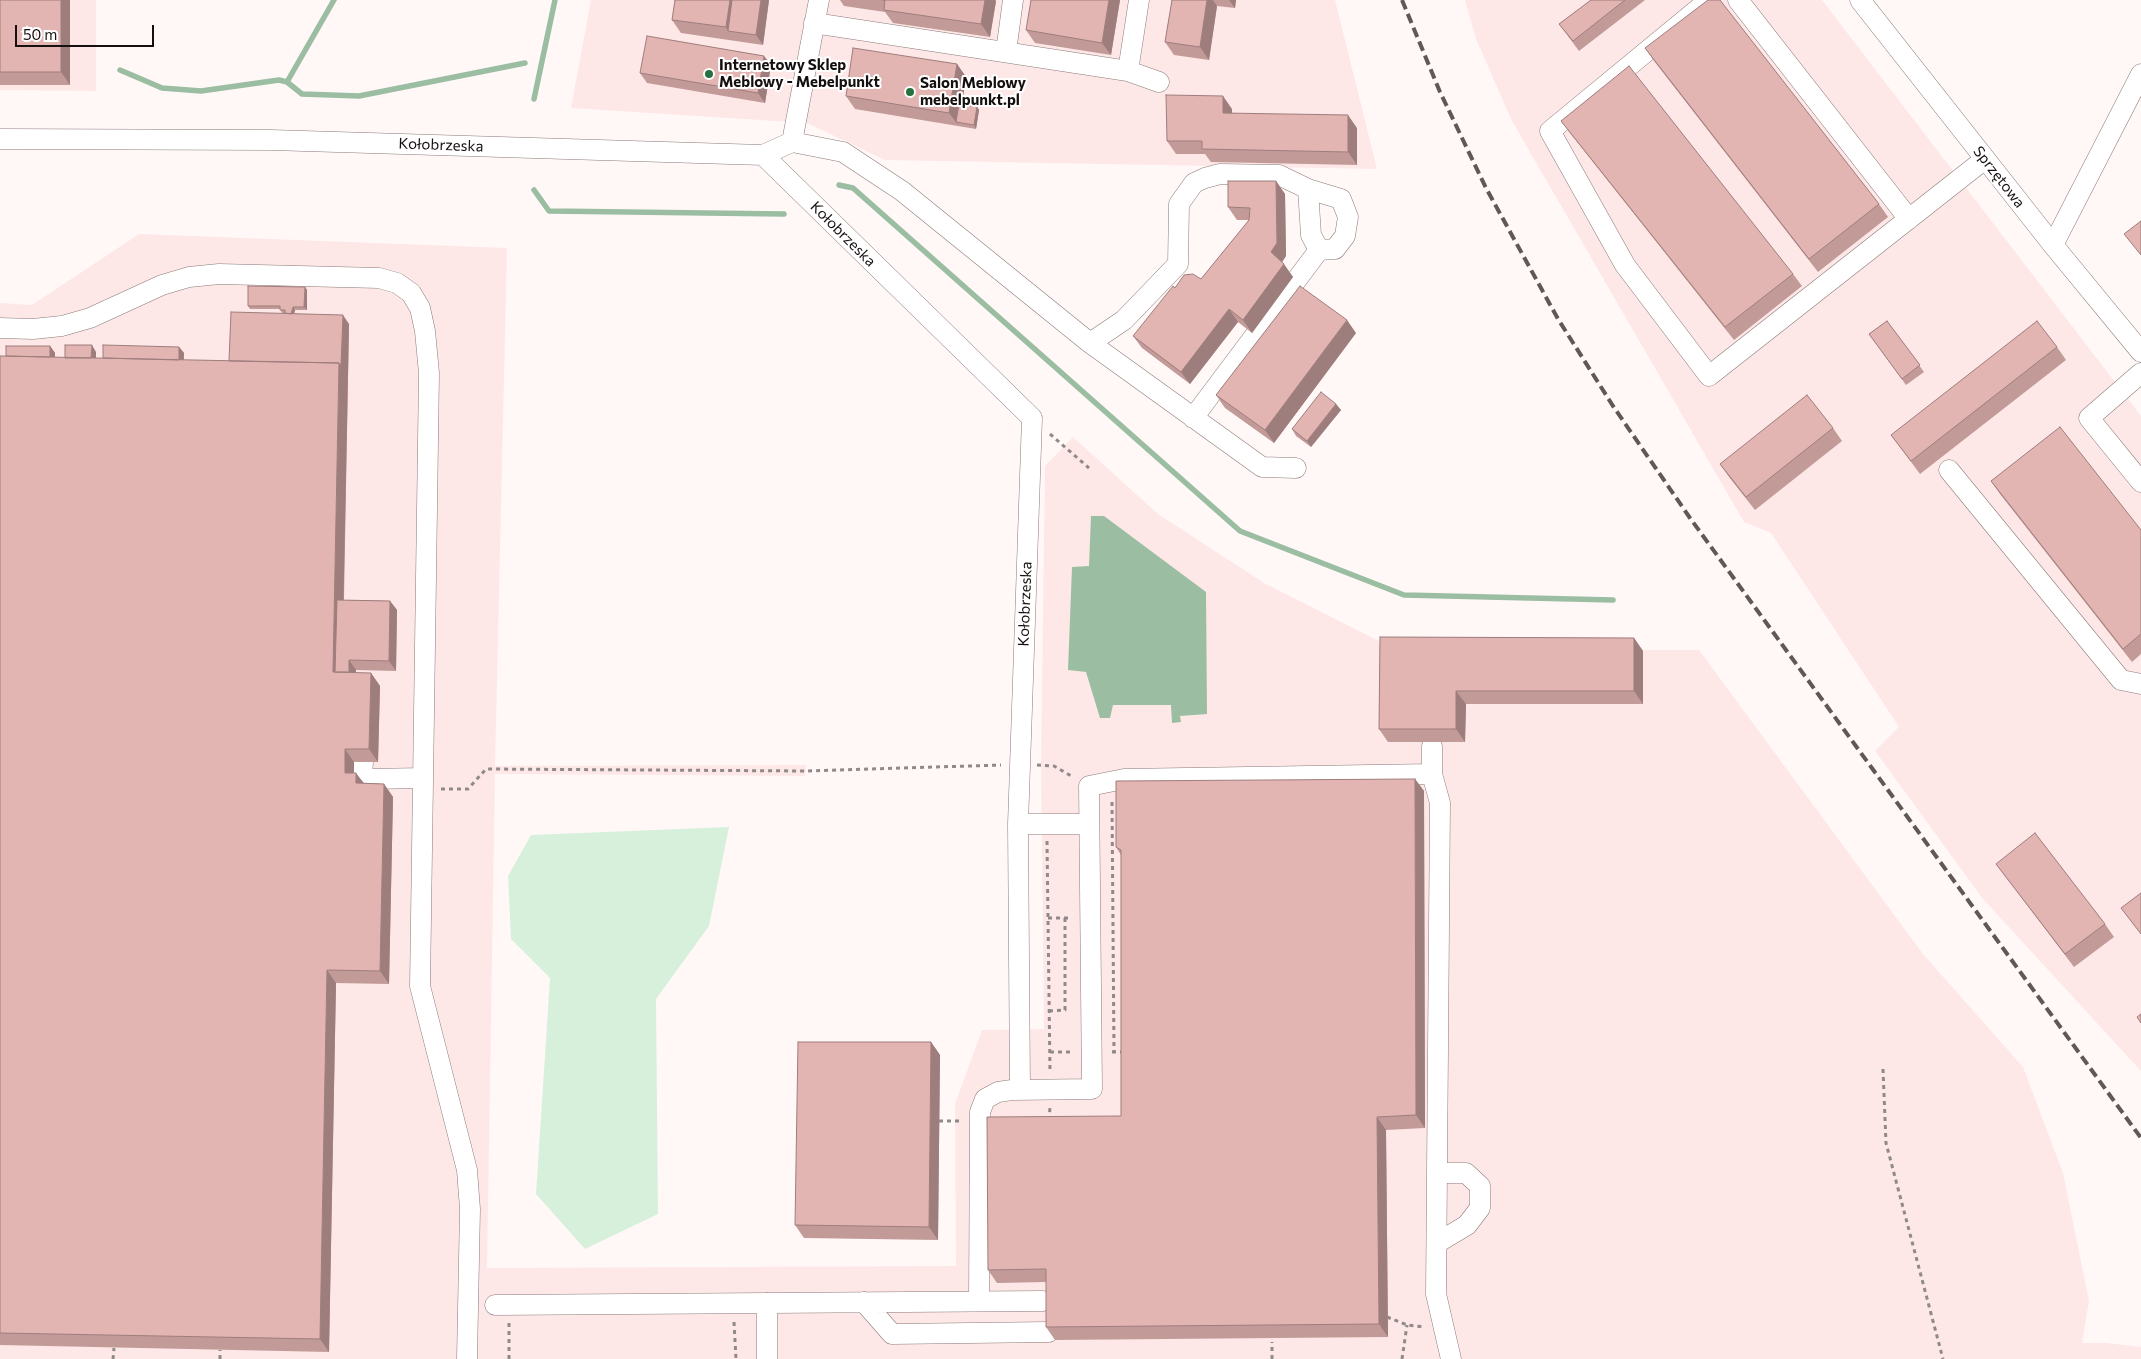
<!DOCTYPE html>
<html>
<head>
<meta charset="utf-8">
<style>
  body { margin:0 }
  #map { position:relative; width:2141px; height:1359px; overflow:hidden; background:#fff8f7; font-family:Commissioner,sans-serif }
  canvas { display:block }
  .scale { position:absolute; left:15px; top:25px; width:139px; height:22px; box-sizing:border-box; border:2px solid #150f0f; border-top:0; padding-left:6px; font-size:15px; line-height:18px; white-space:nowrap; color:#150f0f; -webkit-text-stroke:4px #fff; paint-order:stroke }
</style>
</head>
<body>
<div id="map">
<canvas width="2141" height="1359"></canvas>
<div class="scale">50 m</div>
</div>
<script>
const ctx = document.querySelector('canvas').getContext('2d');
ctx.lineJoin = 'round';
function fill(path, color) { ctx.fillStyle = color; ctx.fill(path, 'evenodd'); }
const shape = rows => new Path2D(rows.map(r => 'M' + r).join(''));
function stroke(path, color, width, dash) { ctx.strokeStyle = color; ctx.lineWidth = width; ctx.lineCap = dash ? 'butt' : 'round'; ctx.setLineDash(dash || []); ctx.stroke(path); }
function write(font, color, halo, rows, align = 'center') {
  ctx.font = font + ' Commissioner,sans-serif'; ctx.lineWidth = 4; ctx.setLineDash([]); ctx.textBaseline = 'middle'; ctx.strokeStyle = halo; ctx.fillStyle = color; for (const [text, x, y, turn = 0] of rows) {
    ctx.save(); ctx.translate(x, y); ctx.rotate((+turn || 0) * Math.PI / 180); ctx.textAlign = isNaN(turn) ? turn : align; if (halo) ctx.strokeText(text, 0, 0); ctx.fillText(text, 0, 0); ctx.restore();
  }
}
fill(shape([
  [0,0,96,0,96,91,0,90],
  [591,0,1335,0,1377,169,885,160,807,123,571,108],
  [1465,0,1822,0,2141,416,2141,1071,1983,899,1875,751,1899,727,1771,533,1744,522,1512,121,1476,39],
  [139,234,507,248,495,766,806,765,805,776,495,774,487,1268,956,1266,955,1104,982,1030,1044,1029,1041,765,1045,466,1073,437,1158,514,1264,583,1383,643,1389,650,1699,650,1923,954,2023,1067,2063,1173,2089,1301,2082,1343,2107,1343,2141,1347,2141,1359,0,1359,0,303,32,305]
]), '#fee8e7');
fill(shape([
  [729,827,709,926,656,999,658,1214,585,1249,536,1194,550,978,511,939,508,876,531,835]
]), '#d7f0dc');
fill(shape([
  [1091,516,1104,516,1206,592,1207,714,1180,716,1181,722,1172,723,1171,705,1113,705,1110,718,1100,718,1086,672,1068,670,1072,567,1089,566]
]), '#9bbda2');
stroke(shape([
  [120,70,162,88,201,91,279,80,287,82,302,94,359,96,525,63],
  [287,82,334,0],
  [534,99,555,0],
  [839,185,853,188,1240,531,1404,595,1613,600],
  [534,190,549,211,784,214]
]), '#9bbda2', 5.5);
const minor = shape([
  [1709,0,1550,131,1625,265,1709,376,1985,159],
  [1738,0,1909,219],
  [1860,0,2053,245,2141,352],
  [814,23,1128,71,1159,82],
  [1006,52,1013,0],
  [1128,71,1139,0],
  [0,139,271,140,763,155,1032,418,1018,824,1020,1090],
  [792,142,843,152,902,191,1090,343,1262,467,1296,468],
  [763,155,792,142,819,0],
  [2053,245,2141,74],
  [0,328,33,329,62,326,90,318,162,285,189,277,219,274,379,278,397,283,411,293,420,308,425,331,429,373,420,986,467,1170,470,1209,467,1359],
  [1090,343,1124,320,1178,264,1179,204,1194,183,1205,178,1220,174,1279,175,1308,189,1311,235,1319,250,1335,249,1345,236,1348,217,1341,199,1308,189],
  [2141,373,2089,418,2141,482],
  [1193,418,1319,250],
  [1949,470,2121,680,2141,684],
  [1432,746,1432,774,1440,803,1436,1294,1451,1359],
  [363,762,362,775,368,779,423,778],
  [1018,824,1089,824],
  [1437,1243,1467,1225,1480,1208,1480,1186,1466,1173,1437,1173],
  [979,1301,980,1112,985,1099,998,1092,1012,1090,1092,1089,1089,786,1124,779,1432,774],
  [864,1302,892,1334,1049,1332],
  [767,1303,767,1359],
  [495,1305,1043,1301]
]);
stroke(minor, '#8a7a79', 21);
stroke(shape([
  [1050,434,1089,468],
  [1037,765,1054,766,1073,777],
  [441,789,468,789,486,769,805,771,1001,765],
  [1112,802,1114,1052],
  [1047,841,1050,1072],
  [1048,918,1072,918],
  [1049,1011,1065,1010,1065,918],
  [1050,1052,1074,1052],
  [1112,1052,1126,1052],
  [1883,1069,1886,1143,1943,1359],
  [1049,1120,1050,1107],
  [939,1121,963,1121],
  [1387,1317,1407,1325,1425,1327],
  [734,1322,736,1359],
  [113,1359,114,1348],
  [220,1359,220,1350],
  [509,1359,509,1322],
  [1272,1359,1272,1342],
  [1402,1359,1407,1325]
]), '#908989', 3, [4, 4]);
stroke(minor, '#fff', 20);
stroke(shape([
  [1402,0,1440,92,1486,188,1558,319,1613,406,1690,518,2141,1138]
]), '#5e5857', 4, [10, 5]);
fill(shape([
  [0,0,70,0,70,85,0,85],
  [675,0,769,0,763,45,681,33,672,20],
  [840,0,995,0,996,1,990,37,893,23,885,12,844,6],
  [1120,0,1111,55,1035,43,1026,30],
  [1172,0,1236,0,1235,8,1217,6,1209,60,1174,55,1165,42],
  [1591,0,1645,0,1579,51,1559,24],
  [1645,48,1879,204,1888,217,1818,272,1654,61],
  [957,64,966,77,962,104,977,107,979,110,976,129,855,109,846,96],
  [771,65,765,103,647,83,640,73],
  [1232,109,1232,113,1357,128,1357,165,1211,162,1205,154,1176,154,1167,141],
  [1561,121,1793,274,1802,286,1734,340,1570,133],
  [1276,181,1285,194,1286,256,1282,262,1293,277,1252,333,1238,322,1190,384,1142,348,1133,336,1175,288,1201,279,1249,220,1237,220,1228,207],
  [305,287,307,290,307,310,295,310,294,314,349,324,344,600,390,601,397,610,396,671,356,670,356,673,371,673,380,686,378,762,354,762,354,773,364,783,384,784,393,797,389,984,336,983,329,1352,0,1345,0,356,6,356,50,346,55,353,55,357,65,358,96,352,96,358,103,358,179,347,184,353,184,360,229,361,285,313,282,313,280,309,250,309,248,306],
  [1887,321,1924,372,1906,385,1869,334],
  [1356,333,1274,443,1225,408,1216,395],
  [2057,347,2066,360,1920,474,1891,435],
  [1336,404,1341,410,1311,447,1296,436,1292,429],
  [1833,428,1842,441,1755,510,1729,477,1720,464],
  [1991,481,2141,530,2141,654,2132,662,2000,494],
  [1380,637,1634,638,1643,651,1643,704,1466,704,1465,742,1388,742,1379,729],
  [1415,779,1424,791,1425,1128,1386,1130,1388,1337,1055,1340,1046,1327,1046,1282,997,1283,988,1270,1121,1116,1121,855,1116,847],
  [1996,864,2105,924,2114,937,2074,967],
  [931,1042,940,1055,938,1240,804,1238,795,1225]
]), '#c29b99');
fill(shape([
  [61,0,70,0,70,85,61,72],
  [730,0,740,0,728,31,726,27],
  [761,0,769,0,763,45,756,35],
  [985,0,995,0,996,1,990,37,981,24],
  [1109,0,1120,0,1111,55,1102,43],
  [1207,0,1213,0,1217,6,1209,60,1200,47],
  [1229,0,1236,0,1235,8],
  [764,56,771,65,765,103,758,93],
  [957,64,966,77,959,123,956,122,949,113],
  [1223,96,1232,109,1232,126,1223,113],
  [977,107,979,110,976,129,974,125],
  [1348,115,1357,128,1357,165,1348,152],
  [1276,181,1285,194,1286,256,1280,265,1271,252],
  [1284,264,1293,277,1252,333,1243,320],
  [305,287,307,290,307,310,304,307],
  [293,307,295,310,293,318,291,315],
  [1229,309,1238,322,1190,384,1181,372],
  [343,315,349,324,342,676,333,672,339,363],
  [1347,320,1356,333,1274,443,1265,430],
  [92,345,96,352,96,371,91,364],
  [50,346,55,353,55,364,50,361],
  [179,347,184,353,183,372,179,366],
  [1336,404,1341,410,1311,447,1307,441],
  [390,601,397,610,396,671,389,661],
  [1634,638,1643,651,1643,704,1634,691],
  [349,660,356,670,356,685,349,676],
  [371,673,380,686,378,762,369,749],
  [1456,691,1466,704,1465,742,1456,729],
  [345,749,354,762,354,786,345,773],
  [356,773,366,786,356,783],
  [1415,779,1424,791,1425,1128,1416,1115],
  [384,784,393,797,389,984,380,971],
  [327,970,336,983,329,1352,320,1339],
  [931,1042,940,1055,938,1240,929,1227],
  [1377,1117,1386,1130,1388,1337,1379,1324]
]), '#9e7e7d');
const building = shape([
  [0,0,61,0,61,72,0,72,0,0],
  [675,0,730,0,726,27,672,20,675,0],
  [732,0,761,0,756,35,728,31,732,0],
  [883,0,985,0,981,24,884,10,885,0,883,0],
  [1031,0,1109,0,1102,43,1026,30,1031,0],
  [1172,0,1207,0,1200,47,1165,42,1172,0],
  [1591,0,1625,0,1573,41,1559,24,1591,0],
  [1708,0,1720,0,1879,204,1809,259,1645,48,1708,0],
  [647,36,764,56,758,93,640,73,647,36],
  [853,48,957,64,949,113,846,96,853,48],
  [1629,66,1793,274,1725,327,1561,121,1629,66],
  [1166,95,1223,96,1223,113,1348,115,1348,152,1202,149,1202,141,1167,141,1166,95],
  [959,104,977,107,974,125,956,122,959,104],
  [1228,181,1276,181,1277,243,1271,252,1284,264,1243,320,1229,309,1181,372,1133,336,1173,286,1175,288,1184,275,1193,274,1201,279,1249,220,1250,208,1228,207,1228,181],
  [2141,221,2141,255,2124,234,2141,221],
  [248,286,305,287,304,307,293,307,291,314,285,313,285,310,280,310,280,306,248,306,248,286],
  [1300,286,1347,320,1265,430,1216,395,1300,286],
  [231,312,343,315,341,366,339,363,229,361,231,312],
  [1887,321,1920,365,1902,379,1869,334,1887,321],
  [2037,321,2057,347,1911,461,1891,435,2037,321],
  [65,345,92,345,91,358,65,358,65,345],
  [103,345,179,347,179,360,103,358,103,345],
  [6,346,50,346,50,357,6,356,6,346],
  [0,356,339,363,333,672,371,673,369,749,345,749,345,773,356,773,356,783,384,784,380,971,327,970,320,1339,0,1333,0,356],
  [1321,392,1336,404,1307,441,1292,429,1321,392],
  [1807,395,1833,428,1746,497,1720,464,1807,395],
  [2060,427,2141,530,2141,634,2123,649,1991,481,2060,427],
  [337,600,390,601,389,661,349,660,349,672,335,672,337,600],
  [1380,637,1634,638,1634,691,1456,691,1456,729,1379,729,1380,637],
  [1415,779,1416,1115,1377,1117,1379,1324,1046,1327,1046,1269,988,1270,987,1117,1121,1116,1121,850,1116,847,1116,781,1415,779],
  [2035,833,2105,924,2065,954,1996,864,2035,833],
  [2141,893,2141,934,2121,908,2141,893],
  [2141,1014,2141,1023,2137,1017,2141,1014],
  [798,1042,931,1042,929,1227,795,1225,798,1042]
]);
fill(building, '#e2b4b2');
stroke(building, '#9e7e7d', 1);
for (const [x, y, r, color] of [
  [709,74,5,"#25703e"],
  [910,92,5,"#25703e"]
]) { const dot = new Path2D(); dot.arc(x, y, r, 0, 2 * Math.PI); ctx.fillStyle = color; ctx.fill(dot); stroke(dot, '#fff', 2); }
write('bold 15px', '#150f0f', '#fff', [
  ["Internetowy Sklep",719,65],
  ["Meblowy - Mebelpunkt",719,82],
  ["Salon Meblowy",920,83],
  ["mebelpunkt.pl",920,100]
], 'left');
write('15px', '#150f0f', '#fff', [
  ["Kołobrzeska",441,145,2],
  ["Sprzętowa",1999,177,52],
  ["Kołobrzeska",843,234,45],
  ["Kołobrzeska",1025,604,-88]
]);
</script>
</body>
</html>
